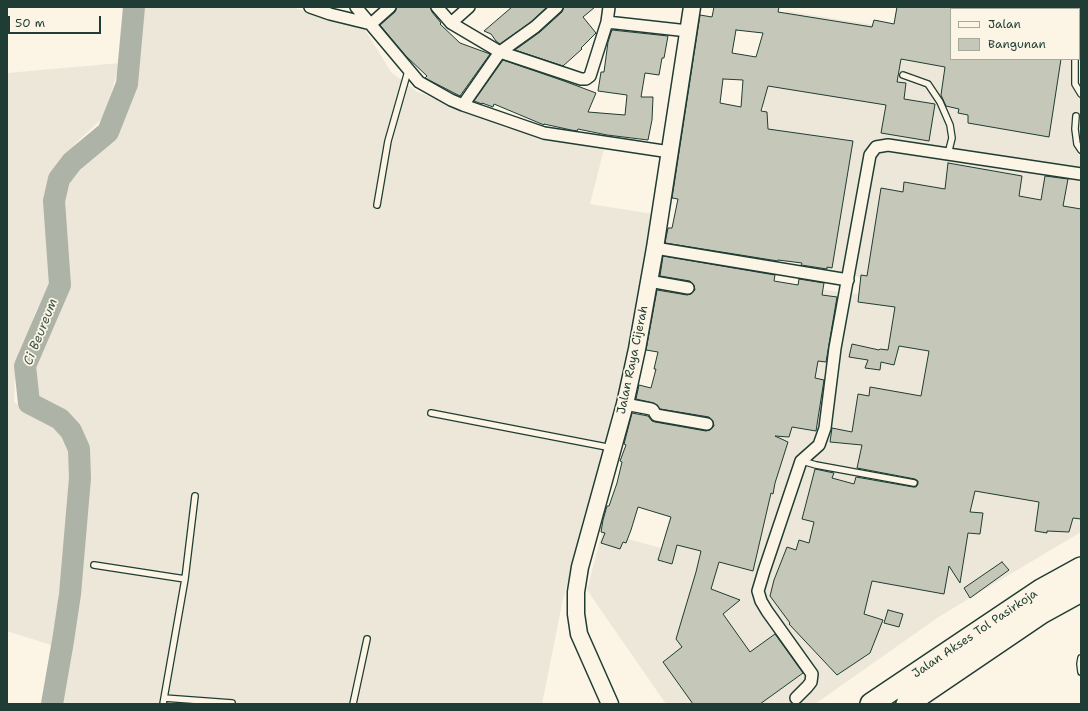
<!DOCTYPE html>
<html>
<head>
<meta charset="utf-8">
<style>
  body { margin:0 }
  #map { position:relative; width:1088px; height:711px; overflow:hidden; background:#fcf5e5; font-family:"Shantell Sans",sans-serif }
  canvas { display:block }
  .frame { position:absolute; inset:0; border:8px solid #1f3d34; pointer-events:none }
  .legend { position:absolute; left:950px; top:8px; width:130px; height:52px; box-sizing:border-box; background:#fcf5e5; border:1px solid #a4ab9e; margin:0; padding:5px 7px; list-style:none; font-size:12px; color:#1f3d34 }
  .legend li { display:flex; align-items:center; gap:8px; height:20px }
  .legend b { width:20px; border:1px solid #a4ab9e }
  .scale { position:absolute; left:8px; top:16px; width:93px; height:18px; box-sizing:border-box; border:2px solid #1f3d34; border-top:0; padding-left:5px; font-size:12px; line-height:14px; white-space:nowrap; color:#1f3d34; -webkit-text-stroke:3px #fcf5e5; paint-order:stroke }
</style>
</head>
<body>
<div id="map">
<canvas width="1088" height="711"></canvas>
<div class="frame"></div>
<ul class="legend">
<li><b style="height:5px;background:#fcf5e5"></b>Jalan</li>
<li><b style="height:11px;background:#c5c7b9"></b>Bangunan</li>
</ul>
<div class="scale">50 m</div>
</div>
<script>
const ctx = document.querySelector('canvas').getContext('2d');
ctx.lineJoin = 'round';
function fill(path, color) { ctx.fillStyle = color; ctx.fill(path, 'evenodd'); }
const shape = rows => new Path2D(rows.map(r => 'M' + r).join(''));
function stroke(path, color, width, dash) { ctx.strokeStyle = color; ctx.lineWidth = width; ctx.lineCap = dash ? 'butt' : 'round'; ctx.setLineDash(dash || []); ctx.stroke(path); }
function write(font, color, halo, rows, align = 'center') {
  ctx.font = font + ' "Shantell Sans",sans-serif'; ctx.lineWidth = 3.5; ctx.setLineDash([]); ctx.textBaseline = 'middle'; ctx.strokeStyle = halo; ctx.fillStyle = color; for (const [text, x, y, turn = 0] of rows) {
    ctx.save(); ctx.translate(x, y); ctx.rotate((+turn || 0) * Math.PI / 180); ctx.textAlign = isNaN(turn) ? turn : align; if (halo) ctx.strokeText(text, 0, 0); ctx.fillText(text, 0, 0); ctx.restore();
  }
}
fill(shape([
  [138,7,291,7,364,28,391,72,416,91,506,128,604,149,590,204,653,214,634,341,563,599,542,704,70,704,58,703,86,456,74,423,36,397,30,379,34,358,45,329,65,285,60,228,64,189,71,174,106,141,131,88],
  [896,7,1081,7,1081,532,940,616,815,704,666,704,587,590,602,532,661,548,695,427,749,439,789,286,858,294,862,278,751,250,768,136,763,104,786,11,893,28],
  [951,9,1079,9,1079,59,951,59],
  [120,63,104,117,76,143,60,166,46,200,51,280,36,311,15,374,14,402,50,424,67,441,72,457,54,646,7,631,7,73]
]), '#ece7d8');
stroke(shape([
  [52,704,63,641,70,594,80,478,79,449,71,431,60,419,29,403,25,366,60,285,54,201,59,179,72,162,108,132,127,84,134,7]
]), '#aeb3a7', 22);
const building = shape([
  [397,7,430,7,432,12,441,23,440,24,460,43,490,54,460,96,425,78,427,76,406,56,380,25,395,12,397,7],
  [512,7,547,7,531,22,500,44,496,41,491,34,484,31,512,7],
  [564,7,595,7,583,17,596,33,581,48,582,49,563,66,515,50,540,32,562,12,564,7],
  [714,7,779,7,778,12,872,27,874,20,894,24,897,7,951,7,951,59,1061,59,1049,137,968,123,968,115,958,113,959,109,946,106,941,95,945,67,901,59,897,82,906,83,904,99,935,104,929,141,881,133,886,105,768,86,761,111,767,112,768,129,853,141,832,268,827,267,827,269,801,265,802,263,778,260,778,261,665,243,668,228,672,228,678,199,672,198,700,15,712,17,714,7],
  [736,30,763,33,756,57,732,53,736,30],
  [723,79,743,80,741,107,720,103,723,79],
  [612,30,668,36,664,58,662,58,659,75,645,73,641,97,653,97,652,120,648,140,607,135,578,129,577,131,571,130,544,124,544,125,494,104,493,107,482,103,482,104,474,101,503,60,564,81,596,93,588,112,625,115,627,95,598,91,601,72,604,72,608,42,612,30],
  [948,163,1022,176,1019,196,1041,200,1045,176,1068,179,1063,206,1081,209,1081,519,1073,518,1069,532,1047,531,1047,533,1035,531,1039,502,975,491,970,512,983,513,980,534,968,533,960,583,949,566,944,594,872,581,864,614,883,620,870,653,837,675,789,624,790,623,770,596,774,580,787,547,796,550,799,540,809,543,814,522,802,519,815,469,834,473,832,478,854,484,856,477,913,487,916,487,918,484,918,481,915,479,857,468,862,445,830,442,832,428,852,432,858,394,869,396,870,387,921,396,929,351,899,346,894,365,881,362,880,370,865,368,868,360,849,357,852,344,879,350,880,349,888,350,895,307,858,302,861,275,867,276,881,188,903,192,904,182,945,189,948,163],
  [663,256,775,275,774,281,798,285,799,279,824,283,822,295,837,297,826,362,818,361,815,378,824,380,816,431,792,427,789,437,775,436,788,442,775,483,773,494,771,493,753,571,719,562,711,589,740,600,723,614,750,652,775,634,803,673,760,704,693,704,663,662,682,647,676,639,696,572,701,551,677,545,672,564,658,560,671,517,638,507,631,530,626,543,623,542,620,549,601,543,605,533,601,532,603,520,607,506,609,506,617,483,622,462,620,461,626,445,624,444,632,413,648,416,652,421,655,422,706,431,710,430,714,426,713,421,709,417,660,409,654,403,636,399,639,385,651,388,656,369,654,369,658,352,646,350,657,290,687,295,691,294,695,290,694,285,690,281,660,276,663,256],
  [1002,562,1009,570,970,598,964,588,1002,562],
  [888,610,903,614,899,627,884,623,888,610]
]);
fill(building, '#c5c7b9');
stroke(building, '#1f3d34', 1);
const service = shape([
  [1075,60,1075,84,1081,94],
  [903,75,928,84,940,102,950,125,952,138,948,154],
  [1076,116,1075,129,1077,144,1081,150],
  [377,205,388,141,408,71],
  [431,413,612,448],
  [802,461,816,465,914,483],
  [94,565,185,579],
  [1081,658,1080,664,1081,672],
  [164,698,232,703],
  [163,704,185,579,195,496],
  [353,704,367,639]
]);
const minor = shape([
  [310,7,330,14,371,24,390,7],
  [356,7,419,82,451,100,463,105,544,133,670,152],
  [437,7,451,23,500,52,581,79,586,79,590,76,607,22,609,7],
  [607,22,688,31],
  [451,23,469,7],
  [463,105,500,52,535,27,557,7],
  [655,248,848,280],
  [649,281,688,288],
  [625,404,651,409,653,410,656,415,707,424],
  [796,698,807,687,811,682,812,674,767,611,761,601,758,591,764,571,801,461,819,445,825,428,835,348,870,155,876,147,888,145,1081,174]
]);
const secondary = shape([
  [610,704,579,634,576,614,576,592,580,567,625,404,637,349,655,248,692,7]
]);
const motorway = shape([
  [871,704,1041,590,1081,568],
  [907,704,1041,613,1081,591]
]);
stroke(service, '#1f3d34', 8);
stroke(minor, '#1f3d34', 14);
stroke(secondary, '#1f3d34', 19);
stroke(motorway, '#1f3d34', 24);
stroke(service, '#fcf5e5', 5.5);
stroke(minor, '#fcf5e5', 11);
stroke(secondary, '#fcf5e5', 16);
stroke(motorway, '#fcf5e5', 21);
write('12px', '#1f3d34', '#fcf5e5', [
  ["Jalan Raya Cijerah",633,360,-78],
  ["Jalan Akses Tol Pasirkoja",975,634,-34]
]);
write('italic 13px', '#435a51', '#fcf5e5', [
  ["Ci Beureum",41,332,-68]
]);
</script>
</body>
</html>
